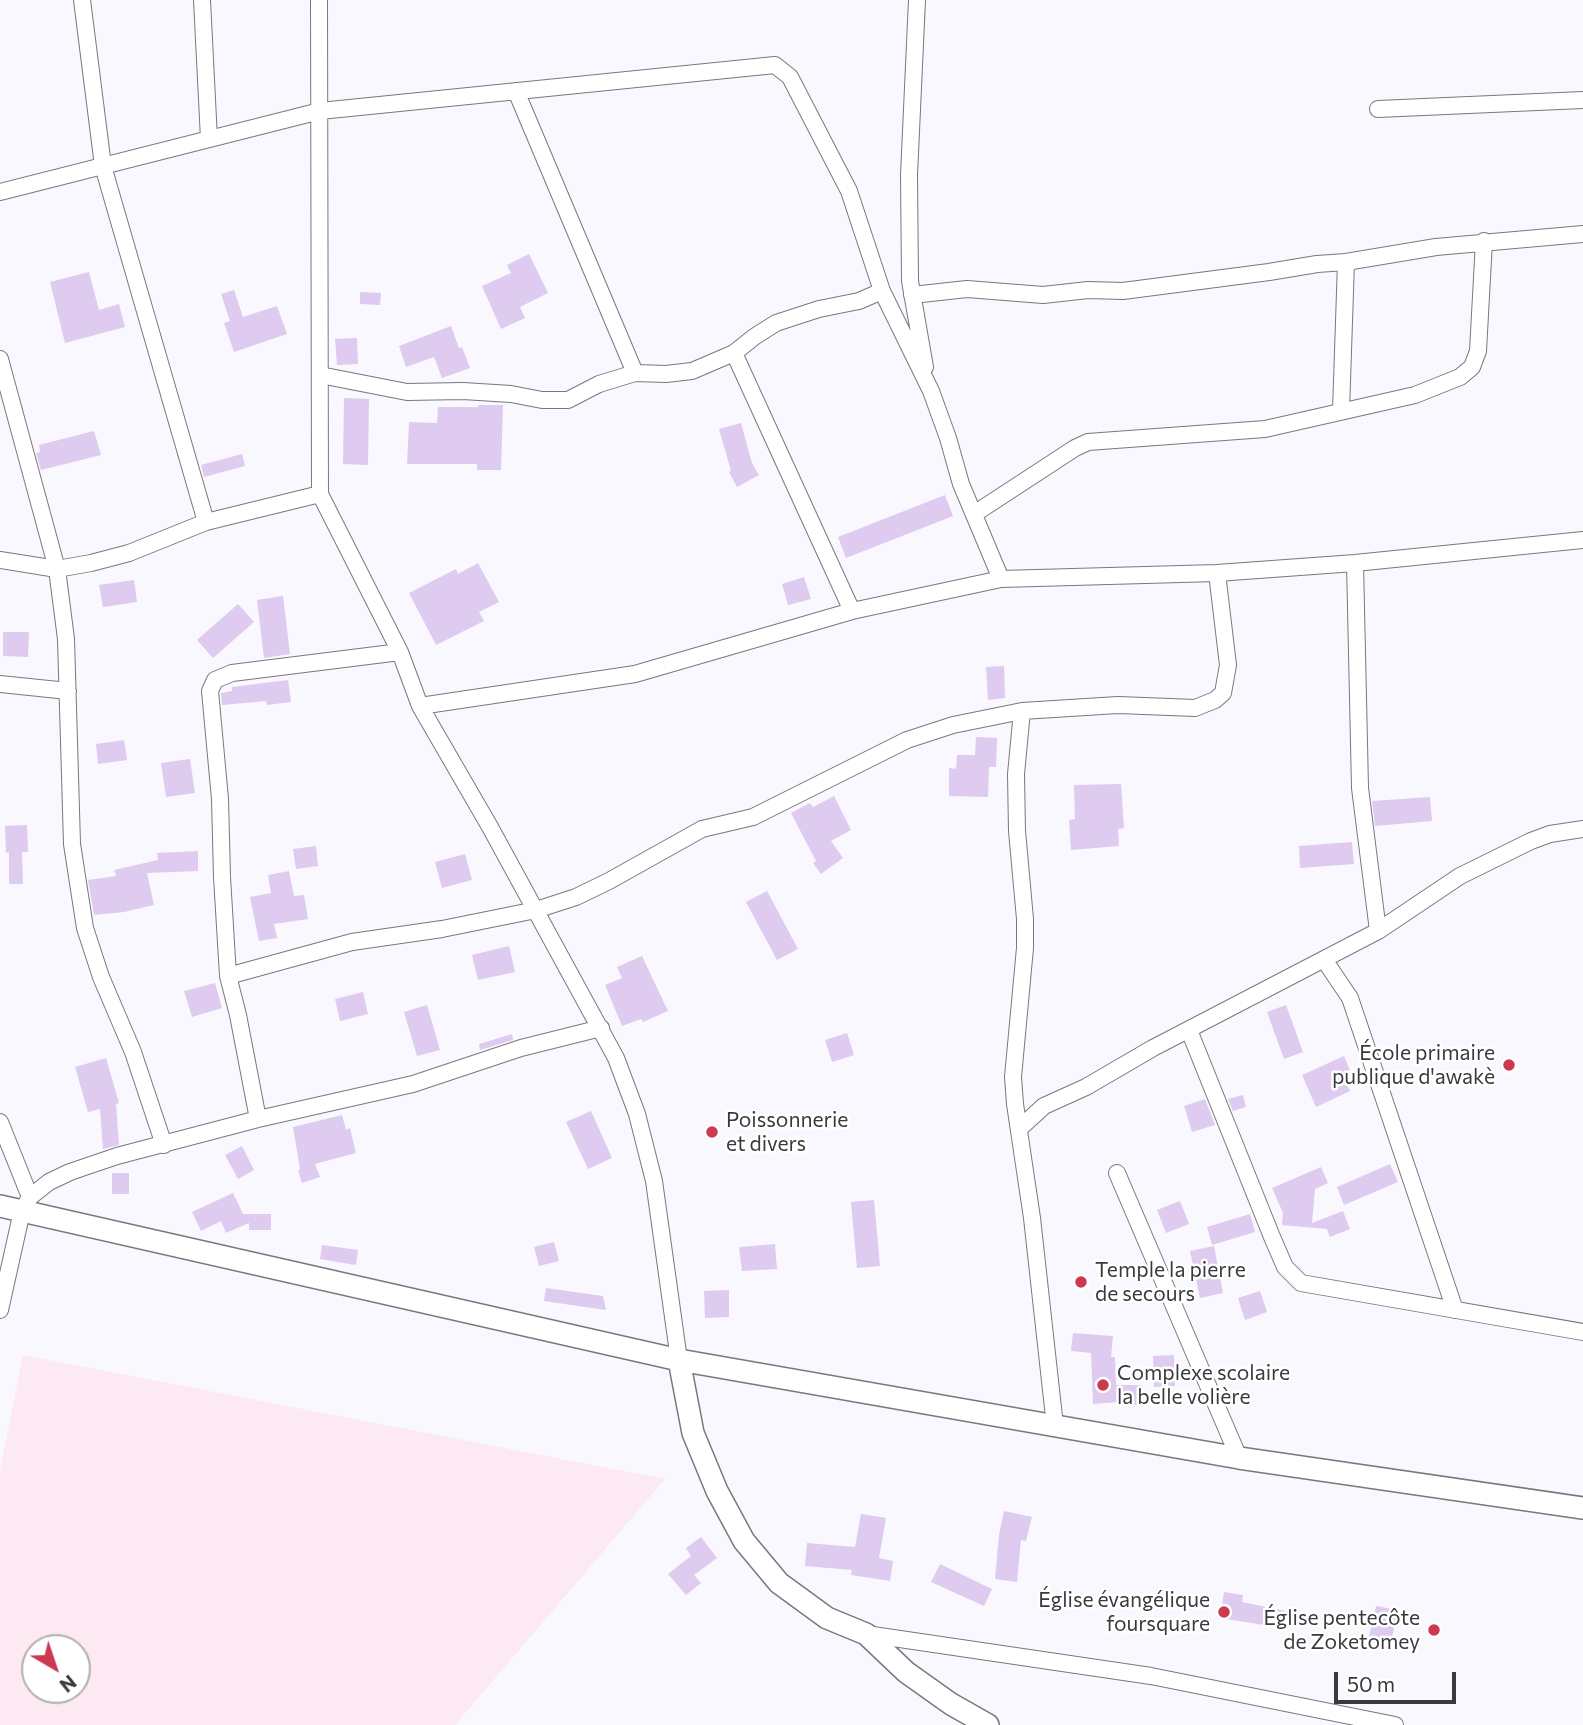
<!DOCTYPE html>
<html>
<head>
<meta charset="utf-8">
<style>
  body { margin:0 }
  #map { position:relative; width:1583px; height:1725px; overflow:hidden; background:#f8f8fe; font-family:Commissioner,sans-serif }
  canvas { display:block }
  .north { position:absolute; left:21px; top:1634px; width:70px; height:70px; box-sizing:border-box; background:#fff; border:2px solid #b0b0b1; border-radius:50%; rotate:141deg; font-size:19px; font-weight:700; line-height:28px; text-align:center; color:#3a3a3c }
  .north::after { content:''; display:block; margin:auto; width:24px; height:32px; background:#cb3a4e; clip-path:polygon(50% 0,100% 100%,50% 72%,0 100%) }
  .scale { position:absolute; left:1334px; top:1672px; width:122px; height:32px; box-sizing:border-box; border:4px solid #3a3a3c; border-top:0; padding-left:9px; font-size:21px; line-height:24px; white-space:nowrap; color:#3a3a3c; -webkit-text-stroke:5px #fff; paint-order:stroke }
</style>
</head>
<body>
<div id="map">
<canvas width="1583" height="1725"></canvas>
<div class="north">N</div>
<div class="scale">50 m</div>
</div>
<script>
const ctx = document.querySelector('canvas').getContext('2d');
ctx.lineJoin = 'round';
function fill(path, color) { ctx.fillStyle = color; ctx.fill(path, 'evenodd'); }
const shape = rows => new Path2D(rows.map(r => 'M' + r).join(''));
function stroke(path, color, width, dash) { ctx.strokeStyle = color; ctx.lineWidth = width; ctx.lineCap = dash ? 'butt' : 'round'; ctx.setLineDash(dash || []); ctx.stroke(path); }
function write(font, color, halo, rows, align = 'center') {
  ctx.font = font + ' Commissioner,sans-serif'; ctx.lineWidth = 5; ctx.setLineDash([]); ctx.textBaseline = 'middle'; ctx.strokeStyle = halo; ctx.fillStyle = color; for (const [text, x, y, turn = 0] of rows) {
    ctx.save(); ctx.translate(x, y); ctx.rotate((+turn || 0) * Math.PI / 180); ctx.textAlign = isNaN(turn) ? turn : align; if (halo) ctx.strokeText(text, 0, 0); ctx.fillText(text, 0, 0); ctx.restore();
  }
}
fill(shape([
  [23,1355,665,1479,455,1725,0,1725,0,1470],
  [77,1648,77,1690,35,1690,35,1648]
]), '#fce9f2');
fill(shape([
  [529,254,548,293,520,307,525,318,501,329,482,286,511,273,507,265],
  [89,272,99,310,119,304,125,327,65,343,50,282],
  [234,290,243,317,277,306,287,334,234,352,224,323,230,321,221,294],
  [360,292,381,293,380,305,360,304],
  [451,326,459,348,462,347,470,368,442,378,434,357,406,367,399,346],
  [357,338,358,364,337,365,335,339],
  [344,398,369,399,368,465,343,464],
  [478,405,503,405,501,470,477,470,477,464,407,464,409,422,437,423,438,407,478,407],
  [741,423,752,463,759,475,737,487,729,472,731,471,719,429],
  [94,431,101,455,41,470,36,453,40,452,39,445],
  [242,454,245,466,204,477,201,465],
  [945,495,953,516,846,558,838,537],
  [478,563,499,602,479,612,484,621,436,645,409,593,456,569,458,574],
  [804,577,811,599,788,605,782,584],
  [134,580,137,602,103,607,99,585],
  [283,596,290,654,264,658,257,600],
  [238,604,254,622,213,658,197,640],
  [3,632,29,632,28,657,3,656],
  [1004,666,1005,698,988,700,986,667],
  [288,680,291,702,267,705,266,701,222,705,221,693,232,691,232,687],
  [976,737,997,738,996,767,989,767,988,797,949,796,949,768,956,769,957,755,975,755],
  [124,740,127,760,98,764,96,744],
  [190,759,195,793,166,797,161,763],
  [1121,784,1124,828,1118,829,1119,846,1071,850,1069,820,1075,819,1074,785],
  [834,796,851,830,831,841,843,858,821,874,813,863,816,861,791,813,810,803,813,807],
  [1430,797,1432,821,1375,826,1372,801],
  [27,825,28,852,22,852,23,884,9,884,9,852,6,853,5,826],
  [1352,842,1354,864,1300,868,1299,846],
  [316,846,318,866,296,869,293,849],
  [198,851,198,871,147,873,154,905,124,912,94,915,88,880,116,876,114,870,158,860,157,853],
  [465,854,472,880,442,888,435,862],
  [289,871,294,896,304,895,308,919,274,924,277,938,259,941,250,897,271,893,268,875],
  [767,891,798,949,777,960,746,902],
  [509,946,515,972,478,980,472,955],
  [642,956,668,1011,643,1022,641,1019,622,1026,605,985,622,978,617,967],
  [215,983,222,1008,192,1017,184,991],
  [363,992,368,1014,340,1021,335,999],
  [427,1005,440,1050,417,1056,404,1012],
  [1286,1005,1303,1052,1284,1059,1267,1012],
  [847,1033,854,1055,832,1062,825,1040],
  [512,1034,513,1040,480,1050,479,1044],
  [1344,1056,1350,1070,1342,1074,1350,1091,1316,1107,1302,1075],
  [106,1058,119,1103,116,1104,119,1145,103,1149,100,1109,88,1112,75,1067],
  [1243,1095,1246,1107,1233,1111,1228,1099],
  [1205,1099,1215,1125,1192,1132,1184,1106],
  [591,1111,612,1158,588,1169,566,1122],
  [342,1115,346,1130,350,1128,356,1153,315,1164,320,1177,302,1183,298,1170,300,1169,293,1127],
  [242,1146,254,1170,238,1179,225,1155],
  [1390,1164,1398,1182,1344,1205,1337,1187],
  [1321,1167,1328,1183,1315,1189,1312,1223,1343,1211,1350,1229,1330,1237,1327,1229,1282,1225,1283,1213,1272,1188],
  [112,1173,129,1173,129,1194,112,1194],
  [233,1193,243,1214,271,1214,271,1230,249,1230,249,1223,226,1233,221,1221,201,1231,192,1212],
  [874,1200,880,1266,857,1268,851,1202],
  [1180,1201,1189,1224,1166,1233,1157,1210],
  [1250,1214,1255,1232,1212,1245,1207,1227],
  [554,1242,559,1261,539,1266,534,1247],
  [775,1244,777,1269,742,1271,739,1247],
  [322,1245,358,1250,356,1265,320,1259],
  [1214,1246,1223,1293,1200,1298,1190,1251],
  [546,1288,603,1296,606,1310,544,1301],
  [729,1290,729,1317,705,1318,704,1291],
  [1260,1291,1267,1312,1245,1320,1238,1298],
  [1073,1333,1113,1336,1111,1357,1115,1357,1116,1385,1142,1385,1140,1405,1120,1404,1120,1402,1093,1404,1091,1353,1071,1351],
  [1174,1355,1175,1386,1154,1387,1153,1356],
  [1004,1511,1032,1517,1026,1541,1021,1540,1017,1582,995,1579,999,1535],
  [861,1514,886,1518,879,1558,893,1561,890,1581,851,1575,852,1570,805,1566,807,1543,855,1547],
  [701,1537,717,1558,694,1575,701,1583,686,1595,668,1574,691,1556,686,1548],
  [940,1564,992,1589,984,1606,931,1582],
  [1224,1592,1243,1595,1242,1602,1286,1611,1283,1628,1220,1618],
  [1376,1606,1398,1610,1390,1646,1368,1641]
]), '#decbef');
const street = shape([
  [82,0,103,166,206,522],
  [202,0,209,139],
  [319,0,320,494,400,652,420,706,490,827,616,1058,637,1114,654,1181,679,1360],
  [917,0,909,175,910,281,925,367],
  [516,91,635,373],
  [1378,109,1583,100],
  [0,192,320,111,775,65,790,77,849,191,882,291,931,391,948,438,961,484,1001,579],
  [912,295,967,289,1043,295,1088,290,1123,291,1269,272,1317,264,1346,262,1436,247,1583,234],
  [734,353,852,611],
  [0,359,57,569,66,639,72,844,85,928,101,977,133,1052,164,1145],
  [320,375,407,392,463,391,511,394,542,400,568,400,599,384,635,373,666,374,692,371,734,353,754,337,776,323,819,309,859,301,882,291],
  [1341,411,1346,262],
  [974,514,1075,448,1088,442,1265,429,1415,395,1460,377,1472,367,1478,351,1484,241],
  [0,560,57,569,91,563,129,553,206,522,320,494],
  [1355,563,1360,788,1378,931],
  [0,684,68,691],
  [420,706,635,674,852,611,1001,579,1217,573,1355,563,1583,540],
  [1022,711,1016,774,1017,831,1025,919,1025,948,1013,1077,1015,1104,1032,1218,1055,1426],
  [1325,961,1350,998,1455,1310],
  [228,976,352,942,442,929,536,910,576,897,609,881,702,829,753,817,907,740,953,725,1022,711,1118,705,1195,708,1215,700,1223,693,1228,665,1217,573],
  [1189,1030,1272,1237,1285,1267,1301,1283,1583,1332],
  [258,1119,238,1015,228,976,222,877,220,799,210,691,215,680,232,673,400,652],
  [0,1122,30,1197],
  [1020,1128,1044,1106,1086,1087,1153,1048,1378,931,1460,876,1531,841,1550,834,1583,829],
  [1117,1173,1239,1458],
  [0,1310,22,1211,30,1197,49,1182,70,1172,117,1156,258,1119,413,1084,521,1048,601,1028],
  [866,1634,1151,1676,1395,1725]
]);
const secondary = shape([
  [0,1206,679,1360,1239,1458,1583,1508],
  [679,1360,693,1433,717,1491,744,1541,779,1583,827,1618,866,1634,906,1672,951,1704,988,1725]
]);
stroke(street, '#78787d', 18);
stroke(secondary, '#78787d', 24);
stroke(street, '#fff', 16);
stroke(secondary, '#fff', 21);
for (const [x, y, r, color] of [
  [1509,1065,7,"#cb3a4e"],
  [712,1132,7,"#cb3a4e"],
  [1081,1282,7,"#cb3a4e"],
  [1103,1385,7,"#cb3a4e"],
  [1224,1612,7,"#cb3a4e"],
  [1434,1630,7,"#cb3a4e"]
]) { const dot = new Path2D(); dot.arc(x, y, r, 0, 2 * Math.PI); ctx.fillStyle = color; ctx.fill(dot); stroke(dot, '#fff', 2.5); }
write('21px', '#3a3a3c', '#fff', [
  ["École primaire",1495,1053],
  ["publique d'awakè",1495,1077],
  ["Poissonnerie",726,1120,"left"],
  ["et divers",726,1144,"left"],
  ["Temple la pierre",1095,1270,"left"],
  ["de secours",1095,1294,"left"],
  ["Complexe scolaire",1117,1373,"left"],
  ["la belle volière",1117,1397,"left"],
  ["Église évangélique",1210,1600],
  ["foursquare",1210,1624],
  ["Église pentecôte",1420,1618],
  ["de Zoketomey",1420,1642]
], 'right');
</script>
</body>
</html>
